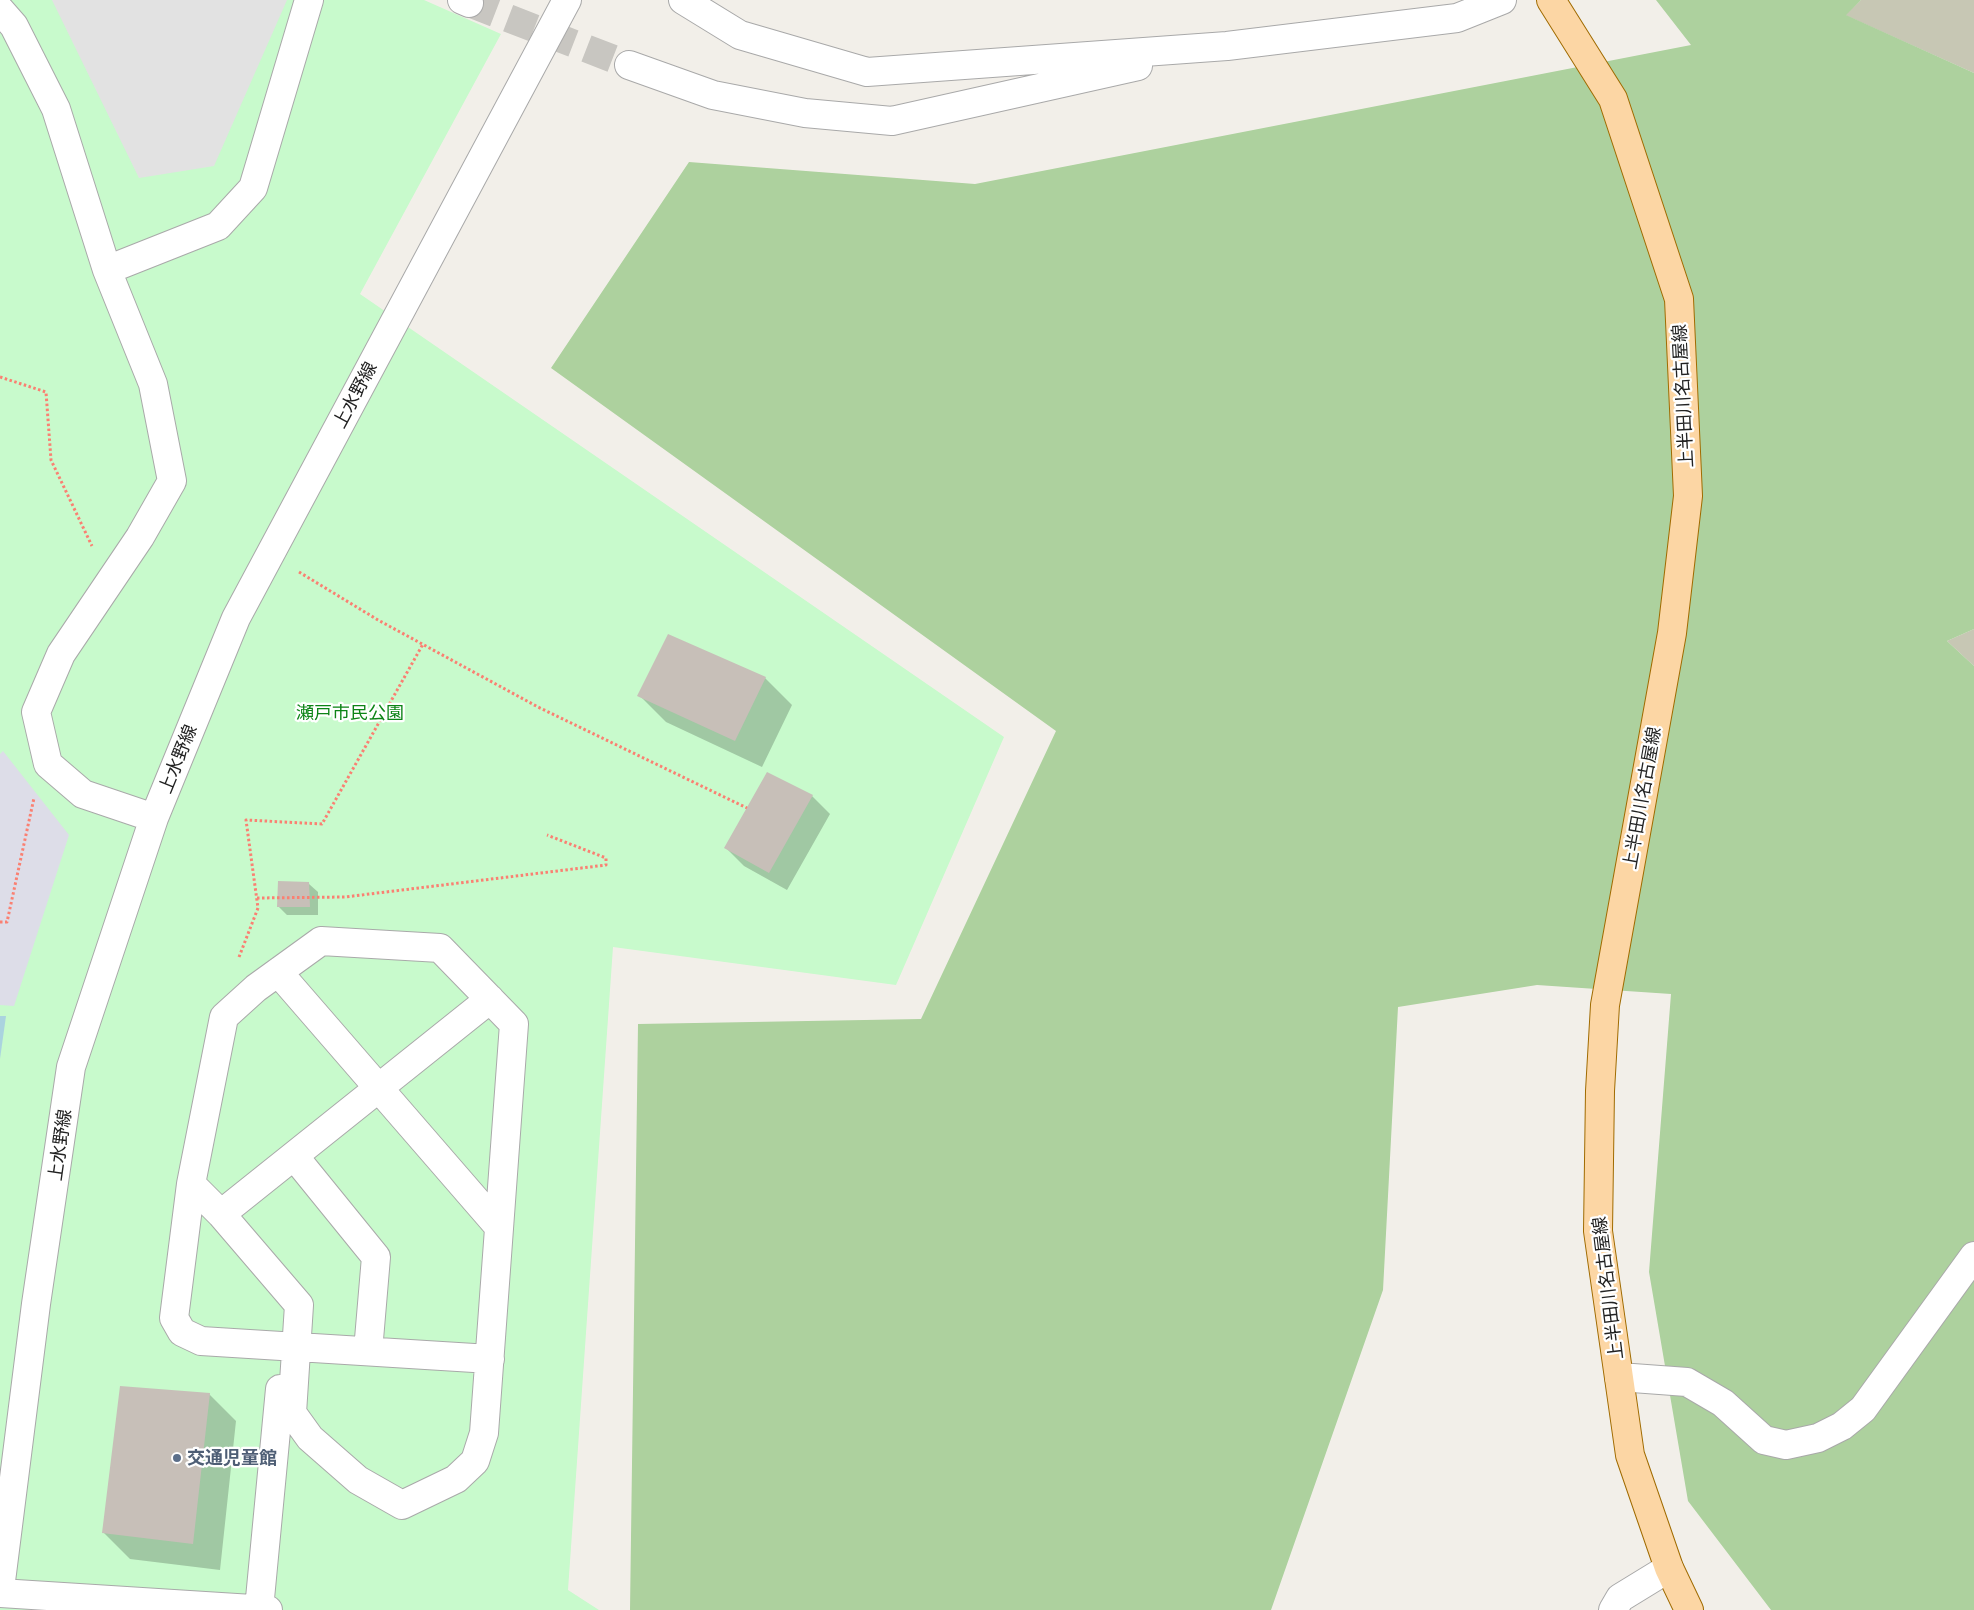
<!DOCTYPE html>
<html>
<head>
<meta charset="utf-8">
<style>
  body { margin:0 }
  canvas { display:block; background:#f2efe9 }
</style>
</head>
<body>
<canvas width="1974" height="1610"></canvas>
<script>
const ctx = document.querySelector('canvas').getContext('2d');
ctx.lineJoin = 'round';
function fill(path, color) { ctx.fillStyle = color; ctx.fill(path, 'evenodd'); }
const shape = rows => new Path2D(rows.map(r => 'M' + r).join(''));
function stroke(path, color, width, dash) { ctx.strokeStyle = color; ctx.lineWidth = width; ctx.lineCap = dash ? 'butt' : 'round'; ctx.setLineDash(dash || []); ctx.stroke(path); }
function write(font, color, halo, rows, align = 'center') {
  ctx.font = font + ' Barlow,"Noto Sans JP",sans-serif'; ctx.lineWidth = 4.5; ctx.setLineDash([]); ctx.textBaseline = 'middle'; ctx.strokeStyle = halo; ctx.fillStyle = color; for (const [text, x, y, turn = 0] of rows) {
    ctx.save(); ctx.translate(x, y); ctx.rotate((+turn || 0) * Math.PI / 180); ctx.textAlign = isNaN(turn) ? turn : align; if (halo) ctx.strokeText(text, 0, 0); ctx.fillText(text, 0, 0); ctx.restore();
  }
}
fill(shape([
  [1861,0,1974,0,1974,73,1845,15],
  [1974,629,1974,666,1947,641]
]), '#c7c7b4');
fill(shape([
  [1656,0,1861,0,1846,15,1974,73,1974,629,1947,641,1974,666,1974,1610,1771,1610,1688,1501,1649,1272,1671,994,1537,985,1398,1007,1383,1290,1271,1610,630,1610,638,1024,921,1019,1056,731,551,368,689,162,975,184,1691,45]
]), '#add19e');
fill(shape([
  [0,0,424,0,501,34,360,294,1004,737,896,985,613,947,568,1590,599,1610,0,1610]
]), '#c8facc');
fill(shape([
  [52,0,287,0,214,166,139,178]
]), '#e2e2e2');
fill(shape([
  [3,751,69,835,14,1006,0,1005,0,754]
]), '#dddde8');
fill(shape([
  [0,1016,6,1016,0,1059]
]), '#aad3df');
fill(shape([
  [765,678,792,705,762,767,666,722,639,695],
  [767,774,812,796,830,814,787,890,744,866,726,848],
  [309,884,318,892,318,915,287,915,278,906],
  [209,1394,236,1421,220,1570,130,1559,103,1532]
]), '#0003');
fill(shape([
  [668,634,766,677,735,741,637,696],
  [767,772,813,795,769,873,724,848],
  [278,881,309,882,310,907,277,907],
  [120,1386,210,1393,193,1544,102,1533]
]), '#c7bfb8');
stroke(shape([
  [469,3,629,65]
]), '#c8c6c1', 28, [28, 14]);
const minor = shape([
  [462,0,469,3],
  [683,0,740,35,867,72,1227,46,1457,18,1502,0],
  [0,10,14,26,56,109,107,270,153,384,172,481,140,537,61,654,36,712,48,764,83,794,154,818],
  [629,65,713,95,805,113,892,121,1138,66],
  [107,270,218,226,253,188,309,0],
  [321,941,440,948,514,1024,484,1433,475,1461,456,1479,402,1505,358,1480,310,1438,292,1413,299,1305,221,1214,191,1184,224,1017,256,988,321,941],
  [278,972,499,1227],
  [294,1156,376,1257,368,1351],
  [191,1184,174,1318,182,1332,201,1341,490,1359],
  [221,1214,490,999],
  [1619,1377,1687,1382,1723,1403,1764,1440,1786,1445,1818,1438,1842,1426,1863,1409,1974,1256],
  [0,1589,36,1304,71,1067,154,818,236,618,567,0],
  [0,1593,268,1610],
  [259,1609,280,1389],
  [1613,1610,1620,1598,1669,1568]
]);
const major = shape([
  [1551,0,1613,99,1679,299,1688,496,1672,633,1605,1005,1600,1091,1598,1231,1630,1455,1669,1568,1689,1610]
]);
stroke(minor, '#a9a9a9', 30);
stroke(major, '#a06b00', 30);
stroke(shape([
  [0,377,46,392,51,460,92,546],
  [299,572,378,620,538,707,747,808],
  [257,898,345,897,606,865,606,858,547,835],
  [0,922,7,922,34,798],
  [239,957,258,908,246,820,322,824,423,644]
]), '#fa8072', 3, [2.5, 2.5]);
stroke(minor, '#fff', 28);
stroke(major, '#fcd6a4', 28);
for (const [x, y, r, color] of [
  [177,1458,5,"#5c6f8a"]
]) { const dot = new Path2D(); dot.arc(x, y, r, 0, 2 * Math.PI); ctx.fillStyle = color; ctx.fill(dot); stroke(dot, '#fff', 2); }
write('18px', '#222', '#fff', [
  ["上水野線",355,395,-62],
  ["上半田川名古屋線",1683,396,-93],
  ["上水野線",178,759,-68],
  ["上半田川名古屋線",1642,798,-80],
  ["上水野線",60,1145,-82],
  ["上半田川名古屋線",1608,1288,-97]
]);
write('18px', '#0c8416', '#fff', [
  ["瀬戸市民公園",350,713]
]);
write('bold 18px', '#4e5e75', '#fff', [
  ["交通児童館",187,1458]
], 'left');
</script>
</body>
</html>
